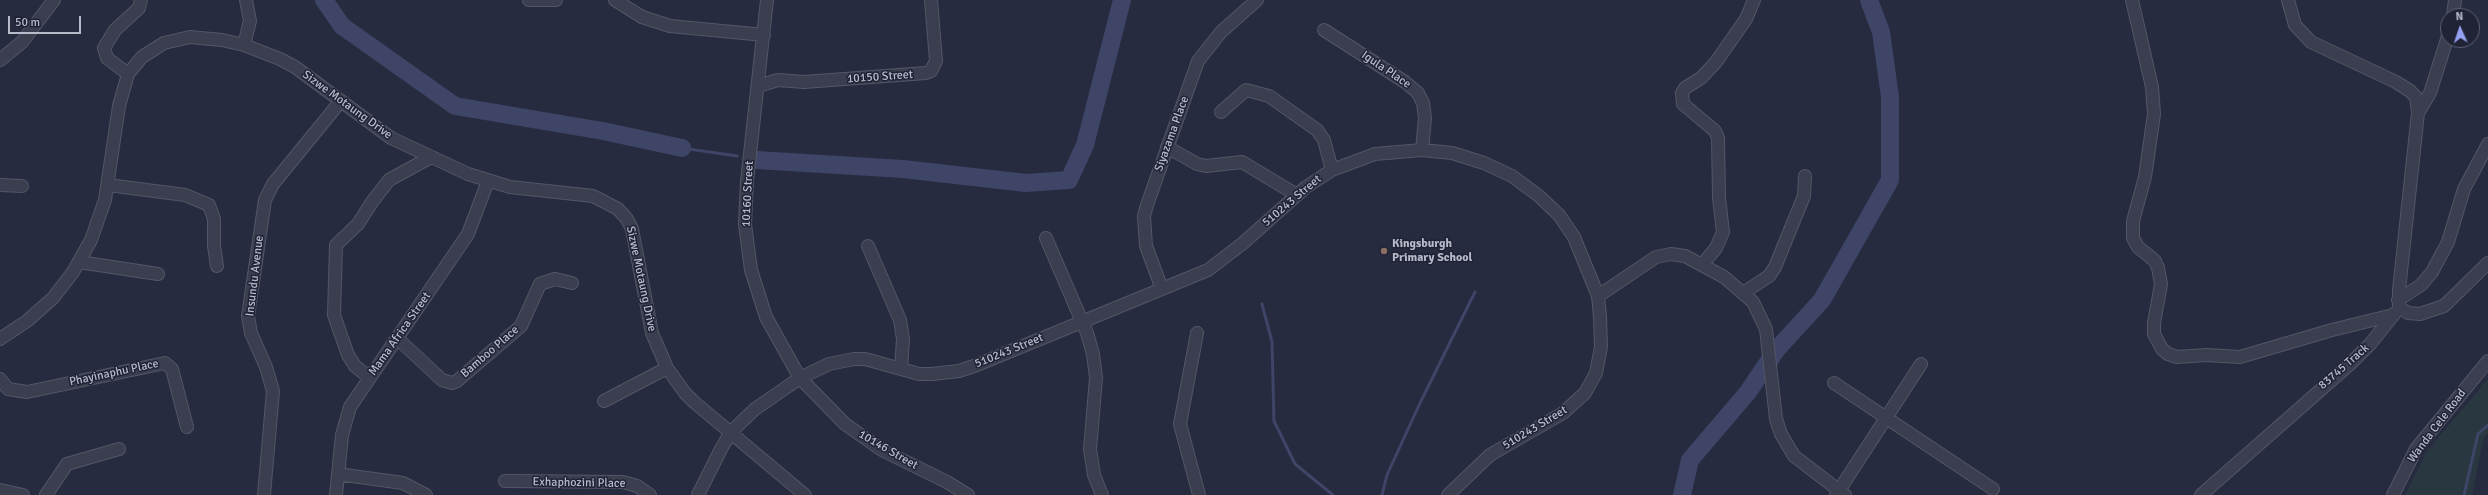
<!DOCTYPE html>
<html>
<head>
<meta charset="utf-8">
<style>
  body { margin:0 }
  #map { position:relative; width:2488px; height:495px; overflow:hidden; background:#272b3f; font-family:Signika,sans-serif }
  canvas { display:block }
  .north { position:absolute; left:2440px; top:8px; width:40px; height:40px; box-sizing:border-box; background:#202335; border:1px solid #5d5f71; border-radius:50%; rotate:357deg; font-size:11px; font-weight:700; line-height:16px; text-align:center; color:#b8baca }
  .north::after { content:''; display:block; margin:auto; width:14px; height:18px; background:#94a1f3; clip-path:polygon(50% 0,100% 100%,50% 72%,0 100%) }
  .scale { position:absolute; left:8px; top:16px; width:73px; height:18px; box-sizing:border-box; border:2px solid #b8baca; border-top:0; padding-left:5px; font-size:12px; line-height:14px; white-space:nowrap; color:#b8baca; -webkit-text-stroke:3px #202335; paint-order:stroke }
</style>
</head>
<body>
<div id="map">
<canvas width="2488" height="495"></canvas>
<div class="north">N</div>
<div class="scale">50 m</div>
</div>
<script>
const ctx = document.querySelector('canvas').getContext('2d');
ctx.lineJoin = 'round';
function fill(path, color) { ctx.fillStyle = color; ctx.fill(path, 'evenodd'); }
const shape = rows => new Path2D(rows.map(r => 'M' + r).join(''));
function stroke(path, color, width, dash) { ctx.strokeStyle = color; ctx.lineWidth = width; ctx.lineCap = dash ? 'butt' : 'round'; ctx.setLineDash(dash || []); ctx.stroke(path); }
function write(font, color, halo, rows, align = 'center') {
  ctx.font = font + ' Signika,sans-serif'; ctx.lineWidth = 3; ctx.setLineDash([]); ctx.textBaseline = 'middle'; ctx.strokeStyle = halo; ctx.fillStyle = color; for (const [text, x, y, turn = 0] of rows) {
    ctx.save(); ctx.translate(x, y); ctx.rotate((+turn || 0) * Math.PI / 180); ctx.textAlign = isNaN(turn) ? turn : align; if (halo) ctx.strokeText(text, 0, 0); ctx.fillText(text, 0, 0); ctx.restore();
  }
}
fill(shape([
  [2488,379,2488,433,2484,437,2472,495,2405,495,2427,451]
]), '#293840');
stroke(shape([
  [682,148,737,156],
  [1262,304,1272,342,1274,421,1295,464,1333,495],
  [1382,495,1387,475,1420,403,1475,292],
  [2464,495,2478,434,2488,425]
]), '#3e4567', 3);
stroke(shape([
  [324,0,342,26,455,106,603,131,682,148],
  [757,160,903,169,1026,183,1069,180,1085,145,1122,0],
  [1682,495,1690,460,1748,392,1777,349,1822,300,1890,180,1890,97,1881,32,1869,0]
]), '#3e4567', 18);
const minor = shape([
  [529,0,556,0],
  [615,0,642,17,670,26,764,35],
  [767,0,747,181,745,224,751,270,766,317,800,378,845,424,882,450,947,482,968,495],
  [2132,0,2152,87,2154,114,2145,177,2133,221,2133,238,2138,247,2155,261,2158,268,2161,284,2154,323,2154,334,2162,349,2168,354,2177,357,2206,355,2240,357,2332,330,2393,315],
  [2288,0,2295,25,2311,42,2396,82,2410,91,2416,97,2418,113,2399,290,2399,307],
  [2453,16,2455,0],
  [1324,30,1405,82,1418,93,1423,103,1425,118,1422,150],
  [244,45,250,21,246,0],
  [0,60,22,42,54,0],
  [128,74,107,58,104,48,115,30,139,8,141,0],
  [758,86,778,80,804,82,926,73,931,71,936,61,931,0],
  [1221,112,1246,90,1269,96,1317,130,1324,140,1332,170],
  [2418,113,2430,93,2448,36],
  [1167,147,1197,164,1206,166,1242,162,1297,195],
  [0,185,22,186],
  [108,185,185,195,209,205,214,219,214,246,217,266],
  [1046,238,1087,333,1093,354,1096,378,1090,449,1094,475,1102,495],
  [868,246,900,320,903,339,901,369],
  [79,262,158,274],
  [1702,265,1716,248,1723,232,1719,198,1718,138,1715,131,1683,104,1682,93,1685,88,1701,78,1716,62,1746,19,1754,0],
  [1162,289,1146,246,1144,216,1147,205,1198,61,1221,32,1257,0],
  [1743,293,1769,276,1775,267,1804,196,1805,176],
  [1598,296,1656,257,1671,254,1685,256,1724,277,1753,302,1766,329,1776,419,1781,434,1794,456,1845,495],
  [2398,300,2421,285,2432,272,2448,242,2464,189,2488,144],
  [2399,307,2408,313,2420,314,2444,306,2488,263],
  [1197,333,1180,424,1199,495],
  [0,339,27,321,53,298,73,272,91,240,105,200,119,106,128,74,142,57,164,43,190,37,222,40,244,45,280,59,295,67,391,138,468,174,510,187,593,196,618,209,627,219,632,229,652,333,667,368,685,393,694,402,805,495],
  [398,339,442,380,452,383,457,381,521,326,540,284,555,279,572,283],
  [370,378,355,366,348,355,334,315,336,245,358,224,372,202,389,180,431,157],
  [0,379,8,389,27,392,165,363,172,369,187,427],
  [1834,383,1993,489],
  [604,401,667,368],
  [338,474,403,483,426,495],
  [505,481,623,482,637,486,650,495],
  [0,490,23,495],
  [46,495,67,464,119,449],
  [264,495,273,391,266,367,251,333,248,316,265,200,273,184,340,102],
  [336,495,342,435,350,407,468,234,488,181],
  [698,495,721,449,731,432,755,409,800,378,829,364,854,359,865,359,919,374,932,374,959,371,977,365,1208,270,1242,244,1306,187,1332,170,1375,154,1422,150,1452,153,1484,163,1512,176,1539,196,1559,215,1574,237,1598,296,1600,316,1601,347,1596,373,1585,393,1563,413,1490,455,1448,495],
  [1836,495,1921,364],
  [2201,495,2349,365,2371,343,2395,313],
  [2393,495,2416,449,2488,361]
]);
stroke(minor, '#535667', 14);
stroke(minor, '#3b3e4f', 12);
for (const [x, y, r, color] of [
  [1384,251,4,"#8d6e63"]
]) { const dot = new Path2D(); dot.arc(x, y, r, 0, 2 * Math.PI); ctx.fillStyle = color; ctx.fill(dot); stroke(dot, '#202335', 1.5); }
write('12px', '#b8baca', '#202335', [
  ["Igula Place",1386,70,34],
  ["10150 Street",880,77,-4],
  ["Sizwe Motaung Drive",347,105,36],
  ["Siyazama Place",1172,134,-70],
  ["10160 Street",748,194,-87],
  ["510243 Street",1292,201,-40],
  ["Insundu Avenue",255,276,-83],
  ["Sizwe Motaung Drive",641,279,78],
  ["Mama Africa Street",400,334,-55],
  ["510243 Street",1009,351,-22],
  ["Bamboo Place",490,352,-41],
  ["83745 Track",2344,367,-41],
  ["Phayinaphu Place",114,373,-12],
  ["Wanda Cele Road",2437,426,-53],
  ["510243 Street",1535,428,-31],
  ["10146 Street",888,450,30],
  ["Exhaphozini Place",579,483,1]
]);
write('bold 12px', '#b8baca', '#202335', [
  ["Kingsburgh",1392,244],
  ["Primary School",1392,258]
], 'left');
</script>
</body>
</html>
